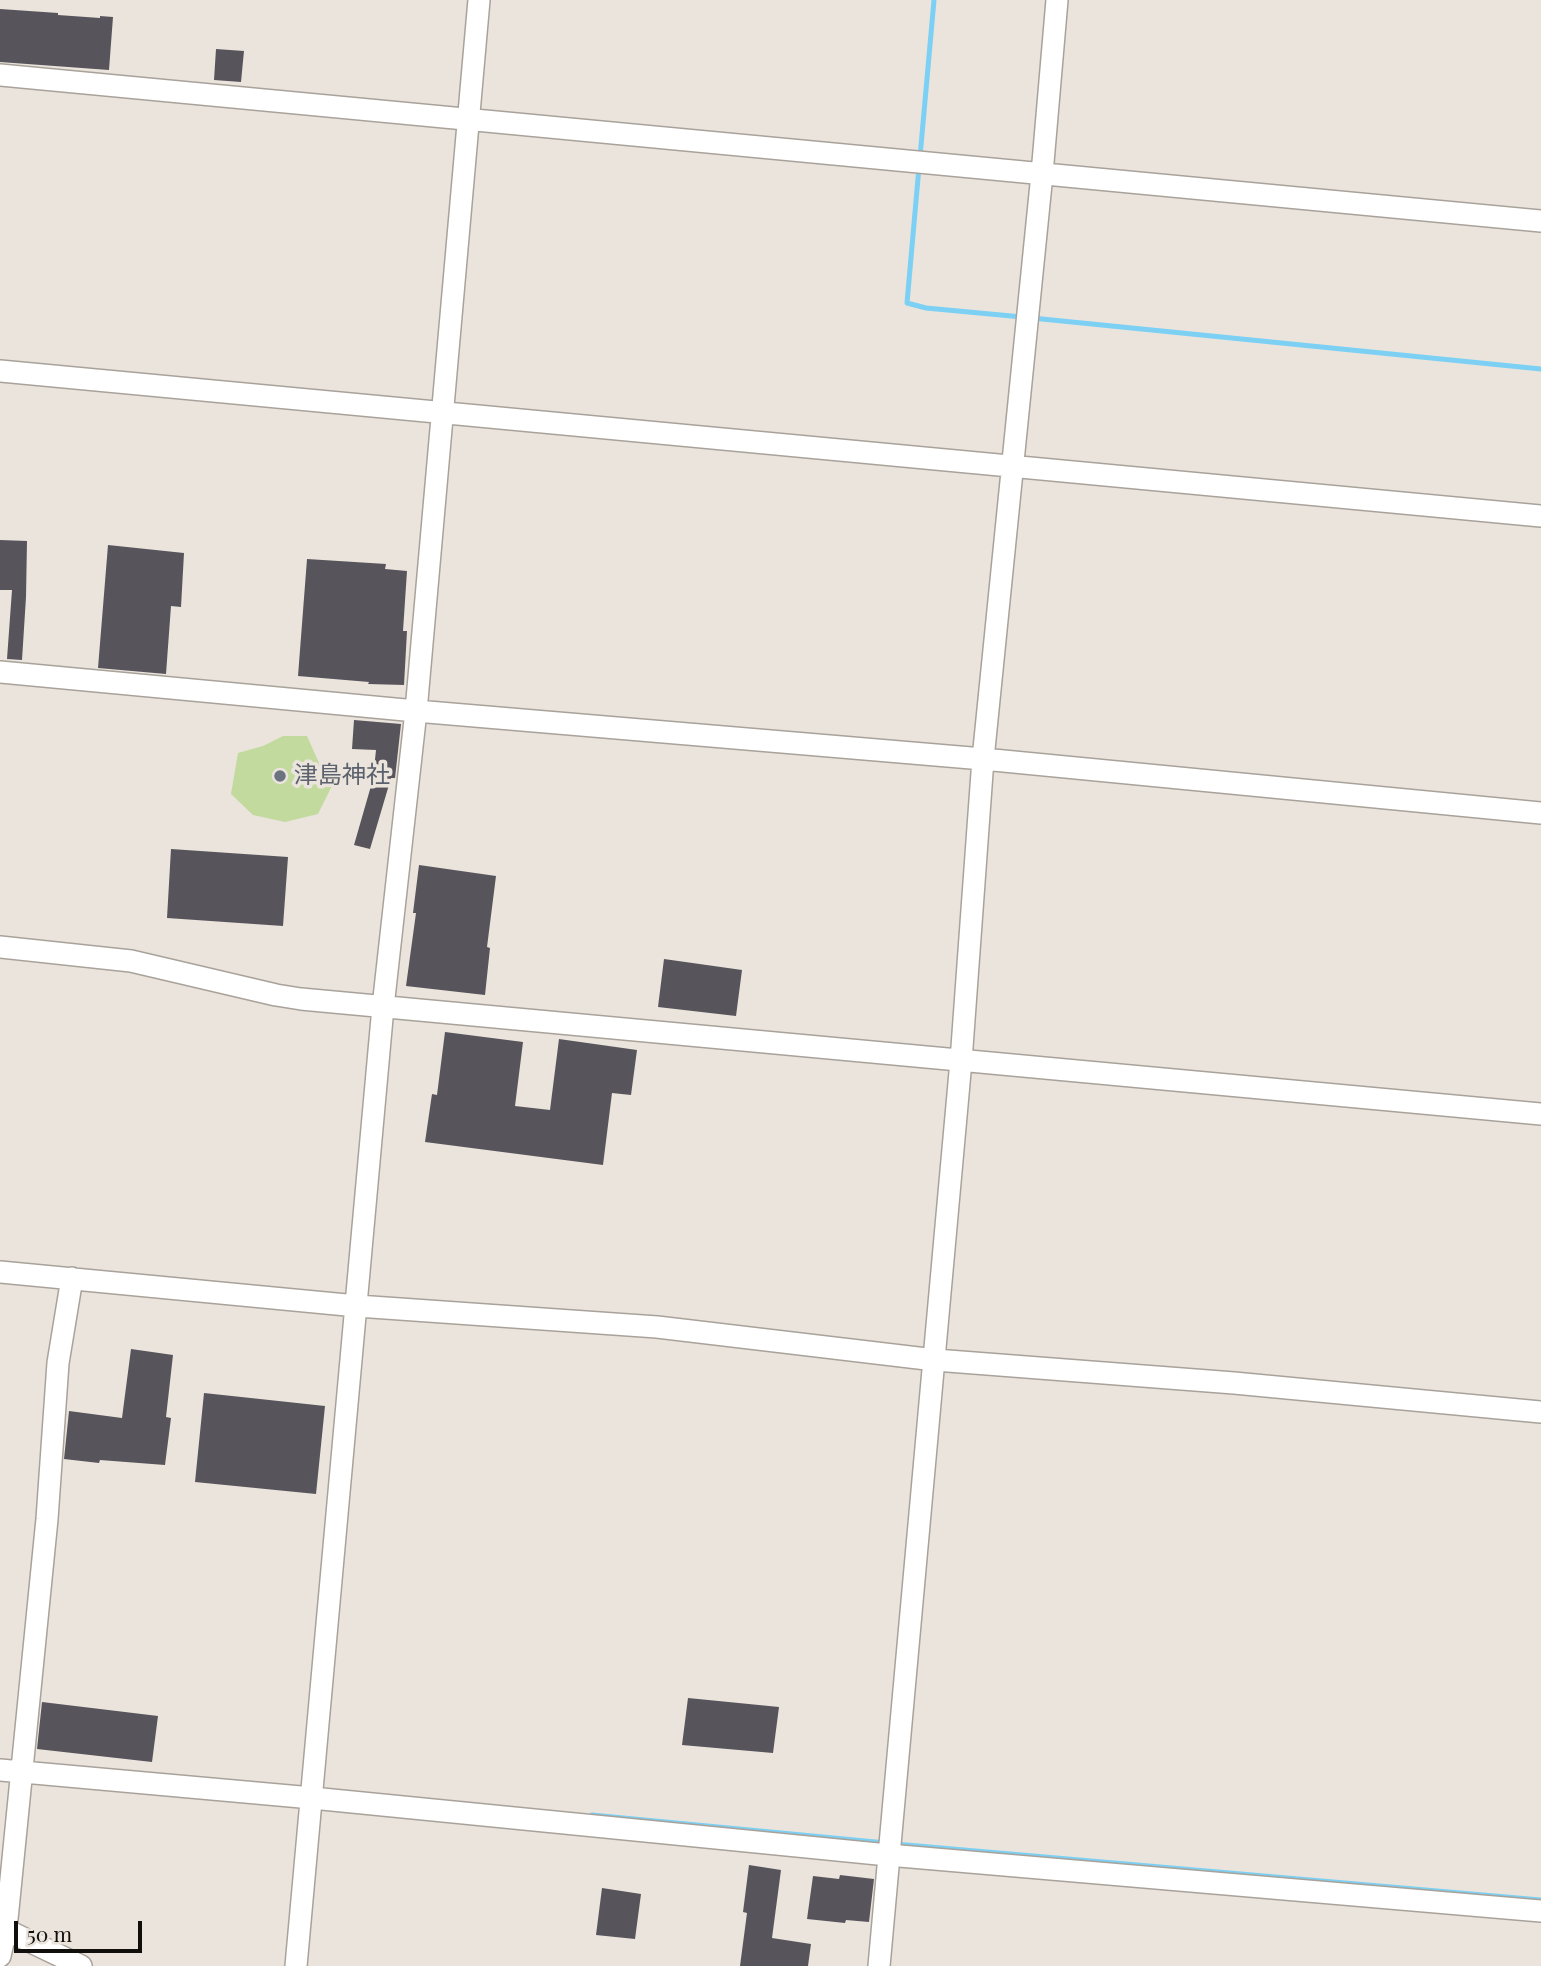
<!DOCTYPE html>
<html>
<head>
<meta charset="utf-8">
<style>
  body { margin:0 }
  #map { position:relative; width:1541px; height:1966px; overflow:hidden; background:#eae4dc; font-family:"Playfair Display",serif }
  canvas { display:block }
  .scale { position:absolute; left:14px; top:1921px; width:128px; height:32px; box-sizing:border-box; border:4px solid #110f0c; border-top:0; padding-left:9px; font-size:21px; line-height:24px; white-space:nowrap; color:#110f0c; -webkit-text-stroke:5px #eae4dc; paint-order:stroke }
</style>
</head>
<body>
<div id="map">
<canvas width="1541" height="1966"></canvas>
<div class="scale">50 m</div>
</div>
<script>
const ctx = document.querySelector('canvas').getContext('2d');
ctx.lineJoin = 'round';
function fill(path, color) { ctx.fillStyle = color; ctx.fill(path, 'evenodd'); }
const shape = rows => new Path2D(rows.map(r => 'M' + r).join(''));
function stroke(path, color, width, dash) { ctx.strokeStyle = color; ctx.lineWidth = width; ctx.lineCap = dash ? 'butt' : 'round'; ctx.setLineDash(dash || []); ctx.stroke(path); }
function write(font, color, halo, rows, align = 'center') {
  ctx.font = font + ' "Playfair Display","Noto Sans JP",serif'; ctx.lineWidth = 7; ctx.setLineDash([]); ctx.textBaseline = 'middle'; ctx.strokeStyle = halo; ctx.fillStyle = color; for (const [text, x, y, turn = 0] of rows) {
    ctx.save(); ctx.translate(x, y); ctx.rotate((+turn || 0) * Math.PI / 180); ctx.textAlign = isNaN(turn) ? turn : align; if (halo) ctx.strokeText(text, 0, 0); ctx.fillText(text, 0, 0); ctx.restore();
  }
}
fill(shape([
  [283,736,307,736,323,772,335,780,318,814,285,822,253,815,231,794,238,753,263,746]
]), '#c2da9e');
stroke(shape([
  [920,157,934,0],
  [919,167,907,303,926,308,1022,317],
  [1032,318,1541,369],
  [592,1815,886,1843],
  [895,1844,1541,1900]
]), '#7cd0f4', 5);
fill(shape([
  [0,9,58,13,58,15,100,18,100,16,113,17,109,70,0,62],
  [216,49,244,51,241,82,214,80],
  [0,540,27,541,26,597,22,660,7,659,12,590,0,590],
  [108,545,184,553,181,607,171,606,166,674,98,668],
  [307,559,386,564,385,569,407,571,403,631,407,631,404,685,368,684,369,682,298,676],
  [354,720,401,724,395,778,391,778,370,849,354,845,373,779,376,750,352,749],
  [171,849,288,857,283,926,167,918],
  [419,865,496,876,487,947,490,948,485,995,406,986,416,913,413,913],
  [664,959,742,970,736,1016,658,1007],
  [445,1032,523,1042,515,1106,550,1110,559,1039,637,1050,631,1095,612,1093,603,1165,425,1142,432,1094,437,1095],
  [131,1349,173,1355,166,1417,171,1418,165,1465,100,1460,99,1463,64,1459,69,1411,122,1418],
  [204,1393,325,1406,316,1494,195,1482],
  [688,1698,779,1707,773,1753,682,1745],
  [42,1702,158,1716,152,1762,37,1749],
  [749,1865,781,1870,772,1938,811,1944,808,1966,740,1966,747,1913,743,1912],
  [840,1875,874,1879,869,1922,846,1920,845,1923,807,1919,813,1876,839,1879],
  [602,1888,641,1894,635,1939,596,1935]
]), '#58545c');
const minor = shape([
  [0,75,1541,221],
  [0,371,1541,516],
  [0,672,416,711,983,759,1541,813],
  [0,947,131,961,276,995,301,999,1541,1114],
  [0,1272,357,1306,657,1327,935,1360,1234,1383,1541,1412],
  [0,1770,312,1798,888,1855,1541,1911],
  [0,1927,81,1966],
  [0,1956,6,1929,47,1519,58,1363,72,1278],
  [296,1966,383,1007,416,711,479,0],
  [879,1966,961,1061,983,759,1042,174,1057,0]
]);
stroke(minor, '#a8a29a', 24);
stroke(minor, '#fff', 21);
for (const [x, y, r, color] of [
  [280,776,7,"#6b7280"]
]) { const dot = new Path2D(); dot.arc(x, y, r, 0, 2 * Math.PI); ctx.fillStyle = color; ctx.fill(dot); stroke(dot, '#eae4dc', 2.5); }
write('24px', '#5b616d', '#eae4dc', [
  ["津島神社",294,776]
], 'left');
</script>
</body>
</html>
